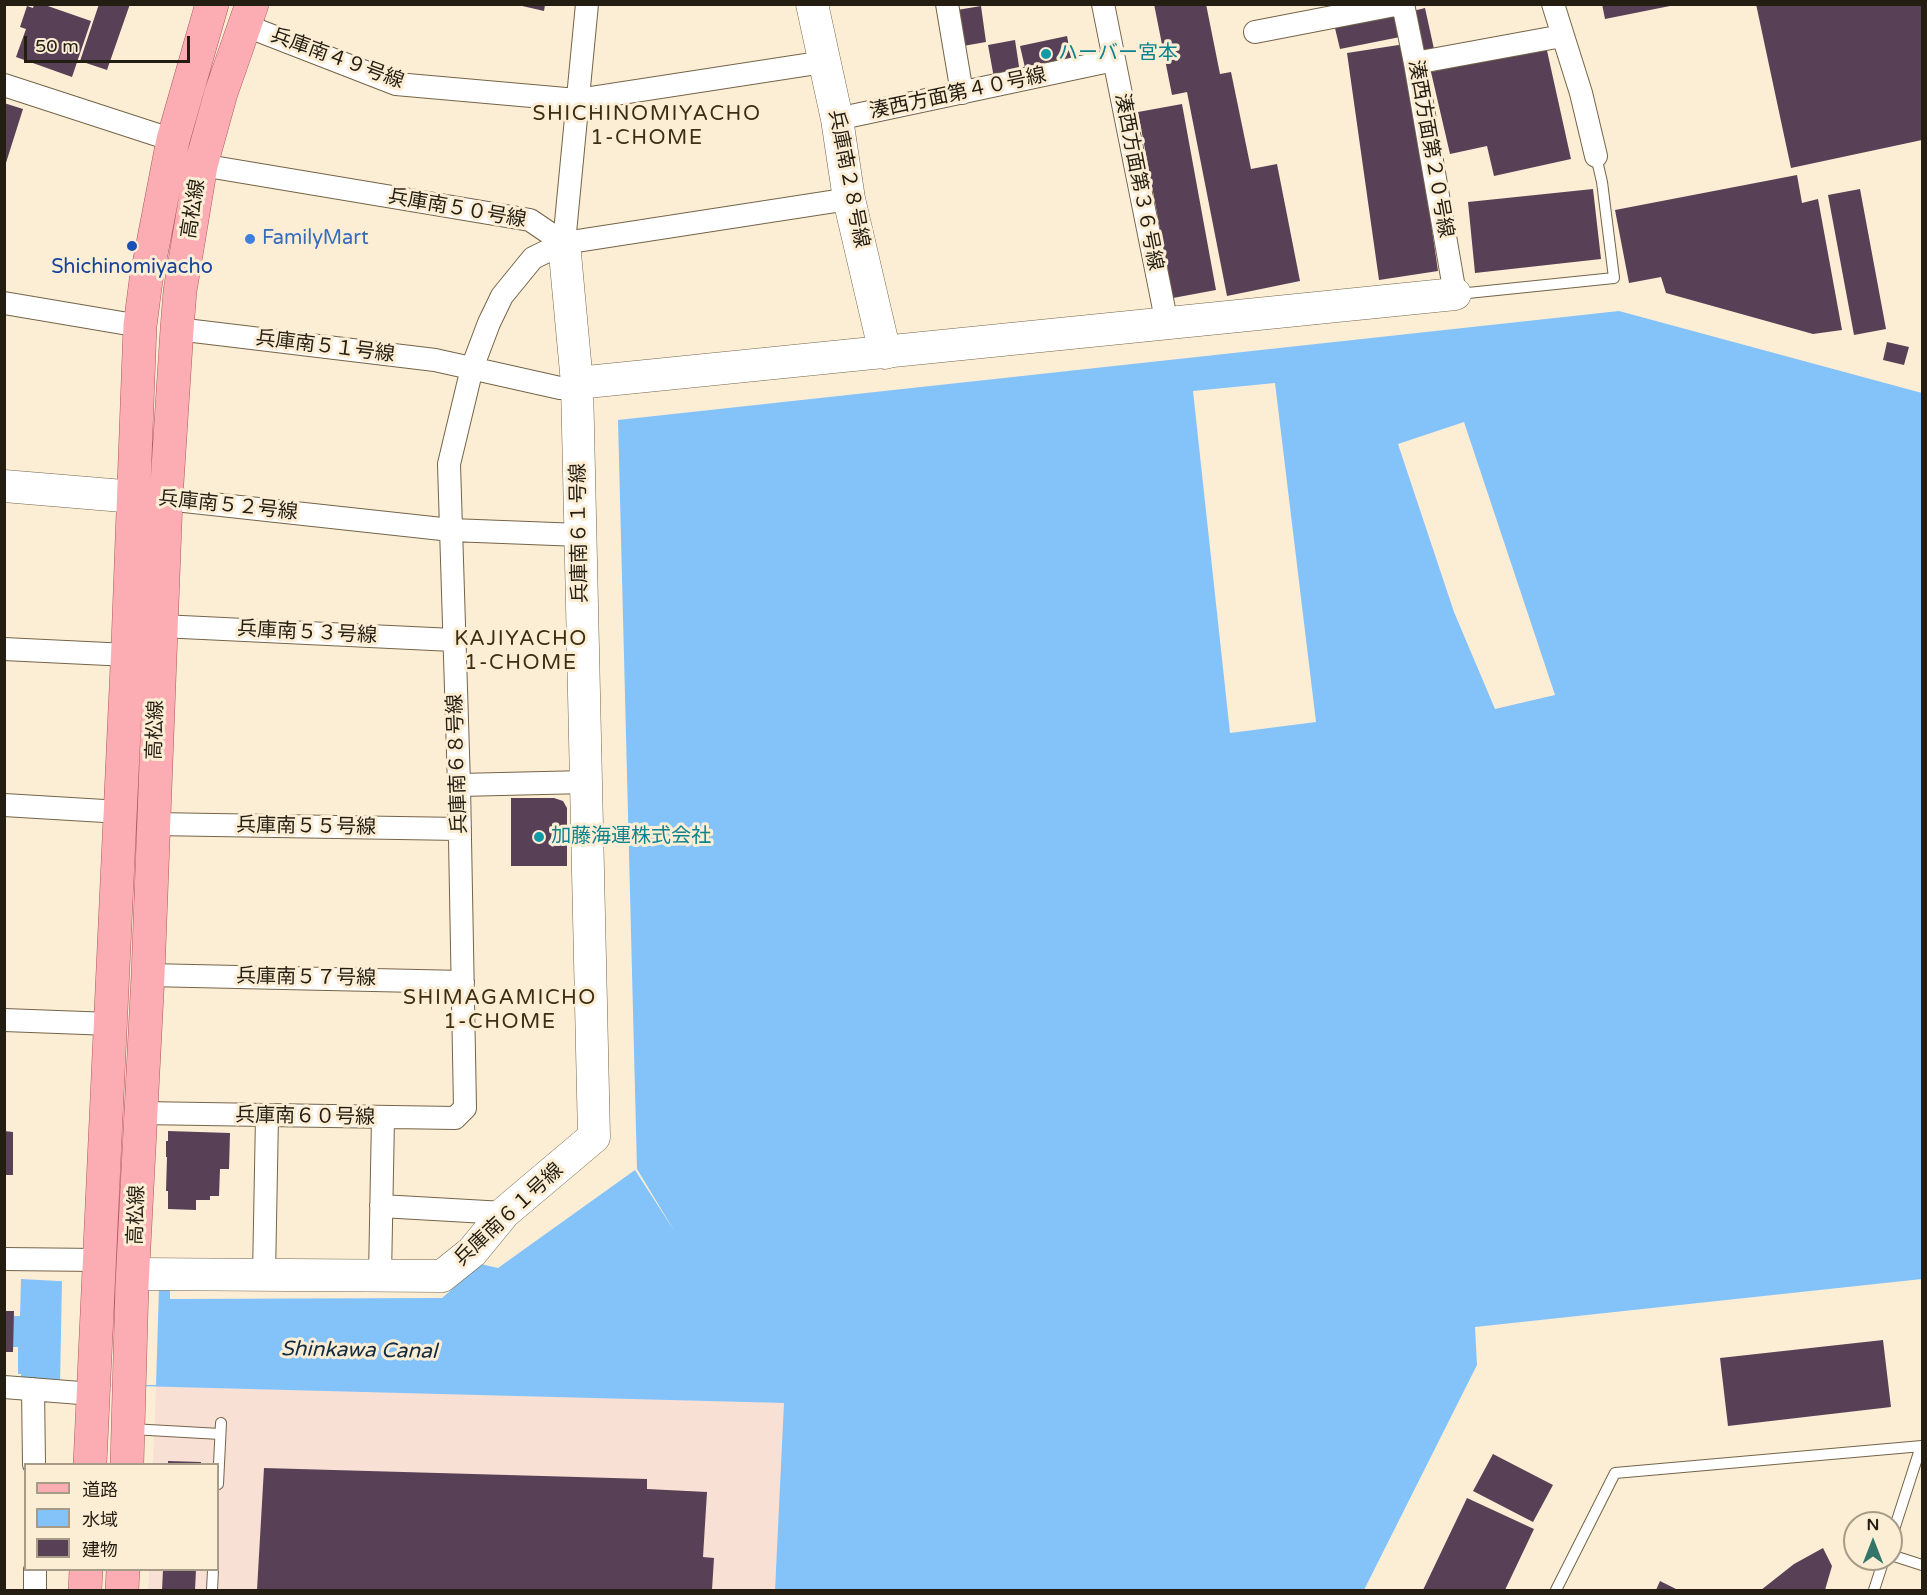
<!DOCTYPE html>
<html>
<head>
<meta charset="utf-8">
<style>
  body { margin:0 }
  #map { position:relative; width:1927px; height:1595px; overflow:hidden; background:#fceed5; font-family:"Varela Round","Noto Sans JP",sans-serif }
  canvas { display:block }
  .frame { position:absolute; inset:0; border:6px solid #241e12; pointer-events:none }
  .legend { position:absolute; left:24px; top:1463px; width:195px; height:108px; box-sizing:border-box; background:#fceed5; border:2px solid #a69b87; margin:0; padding:8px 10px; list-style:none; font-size:18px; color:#241e12 }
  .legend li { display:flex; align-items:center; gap:12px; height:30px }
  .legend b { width:30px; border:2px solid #a69b87 }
  .north { position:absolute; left:1843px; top:1511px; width:60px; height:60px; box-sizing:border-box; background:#fceed5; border:2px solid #a69b87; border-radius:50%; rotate:0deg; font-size:16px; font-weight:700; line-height:24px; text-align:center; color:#241e12 }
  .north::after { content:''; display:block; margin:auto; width:21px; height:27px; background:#337669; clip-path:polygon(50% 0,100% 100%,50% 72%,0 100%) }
  .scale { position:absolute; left:24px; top:36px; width:166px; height:27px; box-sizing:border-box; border:3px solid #241e12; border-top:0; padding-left:8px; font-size:18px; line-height:21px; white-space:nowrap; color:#241e12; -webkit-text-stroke:4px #fceed5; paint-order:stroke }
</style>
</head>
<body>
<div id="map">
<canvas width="1927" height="1595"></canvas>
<div class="frame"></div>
<ul class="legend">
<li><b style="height:8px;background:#fbadb3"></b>道路</li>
<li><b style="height:16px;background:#84c2fa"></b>水域</li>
<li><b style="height:16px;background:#584156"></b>建物</li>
</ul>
<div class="north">N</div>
<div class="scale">50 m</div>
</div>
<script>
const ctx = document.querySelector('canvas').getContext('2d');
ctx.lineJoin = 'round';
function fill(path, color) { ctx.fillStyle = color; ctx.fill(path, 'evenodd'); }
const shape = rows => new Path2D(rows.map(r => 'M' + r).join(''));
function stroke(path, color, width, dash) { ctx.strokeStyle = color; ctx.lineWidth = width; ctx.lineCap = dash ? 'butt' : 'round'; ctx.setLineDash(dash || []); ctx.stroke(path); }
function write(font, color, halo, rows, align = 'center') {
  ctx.font = font + ' "Varela Round","Noto Sans JP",sans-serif'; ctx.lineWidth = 6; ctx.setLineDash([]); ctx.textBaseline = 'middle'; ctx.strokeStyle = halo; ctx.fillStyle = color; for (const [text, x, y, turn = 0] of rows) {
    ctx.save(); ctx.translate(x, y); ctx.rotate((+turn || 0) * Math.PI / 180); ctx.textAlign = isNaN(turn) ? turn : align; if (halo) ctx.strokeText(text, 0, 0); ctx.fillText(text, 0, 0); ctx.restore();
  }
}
fill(shape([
  [156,1385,785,1403,775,1590,148,1590,149,1570,218,1570,218,1464,153,1464]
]), '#f8e0d5');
fill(shape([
  [1619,311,1922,393,1922,1279,1475,1327,1477,1365,1364,1590,775,1590,784,1403,21,1383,21,1374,18,1374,18,1347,5,1347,5,1316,20,1316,21,1279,170,1287,170,1299,442,1298,481,1264,498,1268,635,1170,675,1232,637,1169,618,420],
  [1275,383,1316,722,1230,733,1193,391],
  [1464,422,1555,695,1495,709,1454,612,1398,444]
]), '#84c2fa');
fill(shape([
  [62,1280,159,1287,156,1385,60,1385]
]), '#fceed5');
fill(shape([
  [34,4,42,4,91,21,72,77,16,57,26,29,20,27,27,6,33,8],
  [99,4,130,4,107,70,80,61],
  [1154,4,1206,4,1220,74,1231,72,1251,169,1277,164,1300,281,1227,296,1187,92,1172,95],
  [1602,4,1670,4,1670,6,1605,19],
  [1756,4,1921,4,1922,13,1922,140,1791,168],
  [518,5,545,5,544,11],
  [981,6,986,42,963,46,957,10],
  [1425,8,1434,49,1422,52,1413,11],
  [1395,12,1400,37,1340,49,1334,24],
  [1067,36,1072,62,1026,72,1020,46],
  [1015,40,1020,73,994,78,988,45],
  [1405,44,1438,271,1379,280,1347,53],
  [1546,46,1571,159,1494,176,1487,146,1450,154,1431,72],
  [4,103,23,109,5,166,4,166],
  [1182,104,1216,290,1173,298,1138,112],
  [1797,175,1802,203,1818,199,1842,330,1813,334,1666,293,1661,277,1629,283,1615,210],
  [1593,189,1601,259,1475,273,1468,202],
  [1860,189,1886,329,1854,335,1828,195],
  [1887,342,1909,347,1904,365,1883,360],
  [511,798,554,798,563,801,567,808,567,866,511,866],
  [4,1131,13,1132,13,1175,4,1175],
  [168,1131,230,1133,229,1169,220,1169,219,1196,210,1196,210,1200,196,1200,196,1210,168,1209,168,1191,166,1191,167,1157,166,1157,166,1141,168,1141],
  [4,1311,14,1311,13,1352,4,1352],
  [1883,1340,1891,1407,1728,1426,1720,1358],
  [1493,1454,1553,1485,1533,1522,1473,1491],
  [168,1461,201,1462,201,1464,168,1464],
  [264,1468,647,1479,647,1489,707,1492,703,1557,714,1558,712,1590,257,1590],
  [1467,1498,1534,1529,1505,1590,1423,1590],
  [1823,1548,1832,1566,1825,1590,1761,1590,1794,1564],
  [163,1570,196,1570,195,1590,162,1590],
  [1660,1581,1678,1590,1656,1590]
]), '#584156');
const lane = shape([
  [1458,294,1614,278,1602,182,1596,156],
  [131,1429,220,1434],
  [218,1484,221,1423],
  [1891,1539,1921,1446],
  [1891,1555,1922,1565],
  [212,1590,213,1570],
  [1556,1590,1615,1473,1922,1446],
  [1874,1590,1884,1559]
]);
const street = shape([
  [947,4,962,93],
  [1103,4,1167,324],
  [1403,4,1415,63,1455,294],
  [1553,4,1581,93,1596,156],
  [244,25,396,84,577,100,824,62],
  [1255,32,1400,4],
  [1415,63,1562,36],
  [4,85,173,140],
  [837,119,1114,60],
  [201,165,530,220,564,243],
  [564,243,587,4],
  [4,303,140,326],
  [177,329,435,360,560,388,567,388,577,383],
  [166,499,451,530,580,535],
  [161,626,453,640],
  [4,649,128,655],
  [459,785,586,782],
  [4,805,121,812],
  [153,824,460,829],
  [148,975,463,982],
  [4,1020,111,1024],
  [141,1113,455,1118,465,1108,459,785,449,464,472,368,489,323,502,296,533,258,564,243,849,199],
  [381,1206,504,1213],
  [4,1259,99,1260],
  [264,1275,267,1116],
  [380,1276,383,1118],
  [4,1387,93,1394],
  [33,1389,34,1464],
  [35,1570,35,1590]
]);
const secondary = shape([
  [812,4,837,119,849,199,885,353],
  [577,383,1455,294],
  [4,486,159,499],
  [134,1274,442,1276,472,1252,504,1213,594,1137,577,383,564,243]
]);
const primary = shape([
  [90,1464,128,644,140,326,146,280,173,140,212,4],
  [127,1464,132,1285,148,975,166,499,177,329,180,291,201,165,221,93,252,4],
  [85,1590,86,1570],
  [122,1590,123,1570]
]);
stroke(lane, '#746448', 12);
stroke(street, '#746448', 24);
stroke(secondary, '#746448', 33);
stroke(primary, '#ae575a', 34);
stroke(lane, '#fff', 10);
stroke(street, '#fff', 22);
stroke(secondary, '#fff', 32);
stroke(primary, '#fbadb3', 33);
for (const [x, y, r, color] of [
  [1046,54,6,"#0f9aa8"],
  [250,239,6,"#3f7fe0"],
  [132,246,6,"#1a4fb4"],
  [539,837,6,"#0f9aa8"]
]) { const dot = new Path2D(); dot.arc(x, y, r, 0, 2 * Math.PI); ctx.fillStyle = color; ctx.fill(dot); stroke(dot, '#fceed5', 2); }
write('20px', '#0d838f', '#fceed5', [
  ["ハーバー宮本",1058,54],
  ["加藤海運株式会社",551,837]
], 'left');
write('20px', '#241e12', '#fceed5', [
  ["兵庫南４９号線",337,59,20],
  ["湊西方面第４０号線",958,94,-12],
  ["湊西方面第２０号線",1430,149,80],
  ["兵庫南２８号線",848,179,79],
  ["湊西方面第３６号線",1138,182,79],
  ["高松線",194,209,-81],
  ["兵庫南５０号線",457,209,10],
  ["兵庫南５１号線",325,347,7],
  ["兵庫南５２号線",228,506,6],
  ["兵庫南６１号線",580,533,-91],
  ["兵庫南５３号線",307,633,3],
  ["高松線",156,730,-88],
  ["兵庫南６８号線",458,764,-92],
  ["兵庫南５５号線",306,827,1],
  ["兵庫南５７号線",306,978,1],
  ["兵庫南６０号線",305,1117,1],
  ["高松線",137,1215,-88],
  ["兵庫南６１号線",509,1215,-43]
]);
write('20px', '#366cbe', '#fceed5', [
  ["FamilyMart",262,239]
], 'left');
write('20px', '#164399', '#fceed5', [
  ["Shichinomiyacho",132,268]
]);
ctx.letterSpacing = '1.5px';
write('21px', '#3c2e13', '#fceed5', [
  ["SHICHINOMIYACHO",647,114],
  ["1-CHOME",647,138],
  ["KAJIYACHO",521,639],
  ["1-CHOME",521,663],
  ["SHIMAGAMICHO",500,998],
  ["1-CHOME",500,1022]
]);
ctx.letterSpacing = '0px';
write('italic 21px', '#122d44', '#fceed5', [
  ["Shinkawa Canal",359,1351,1]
]);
</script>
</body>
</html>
